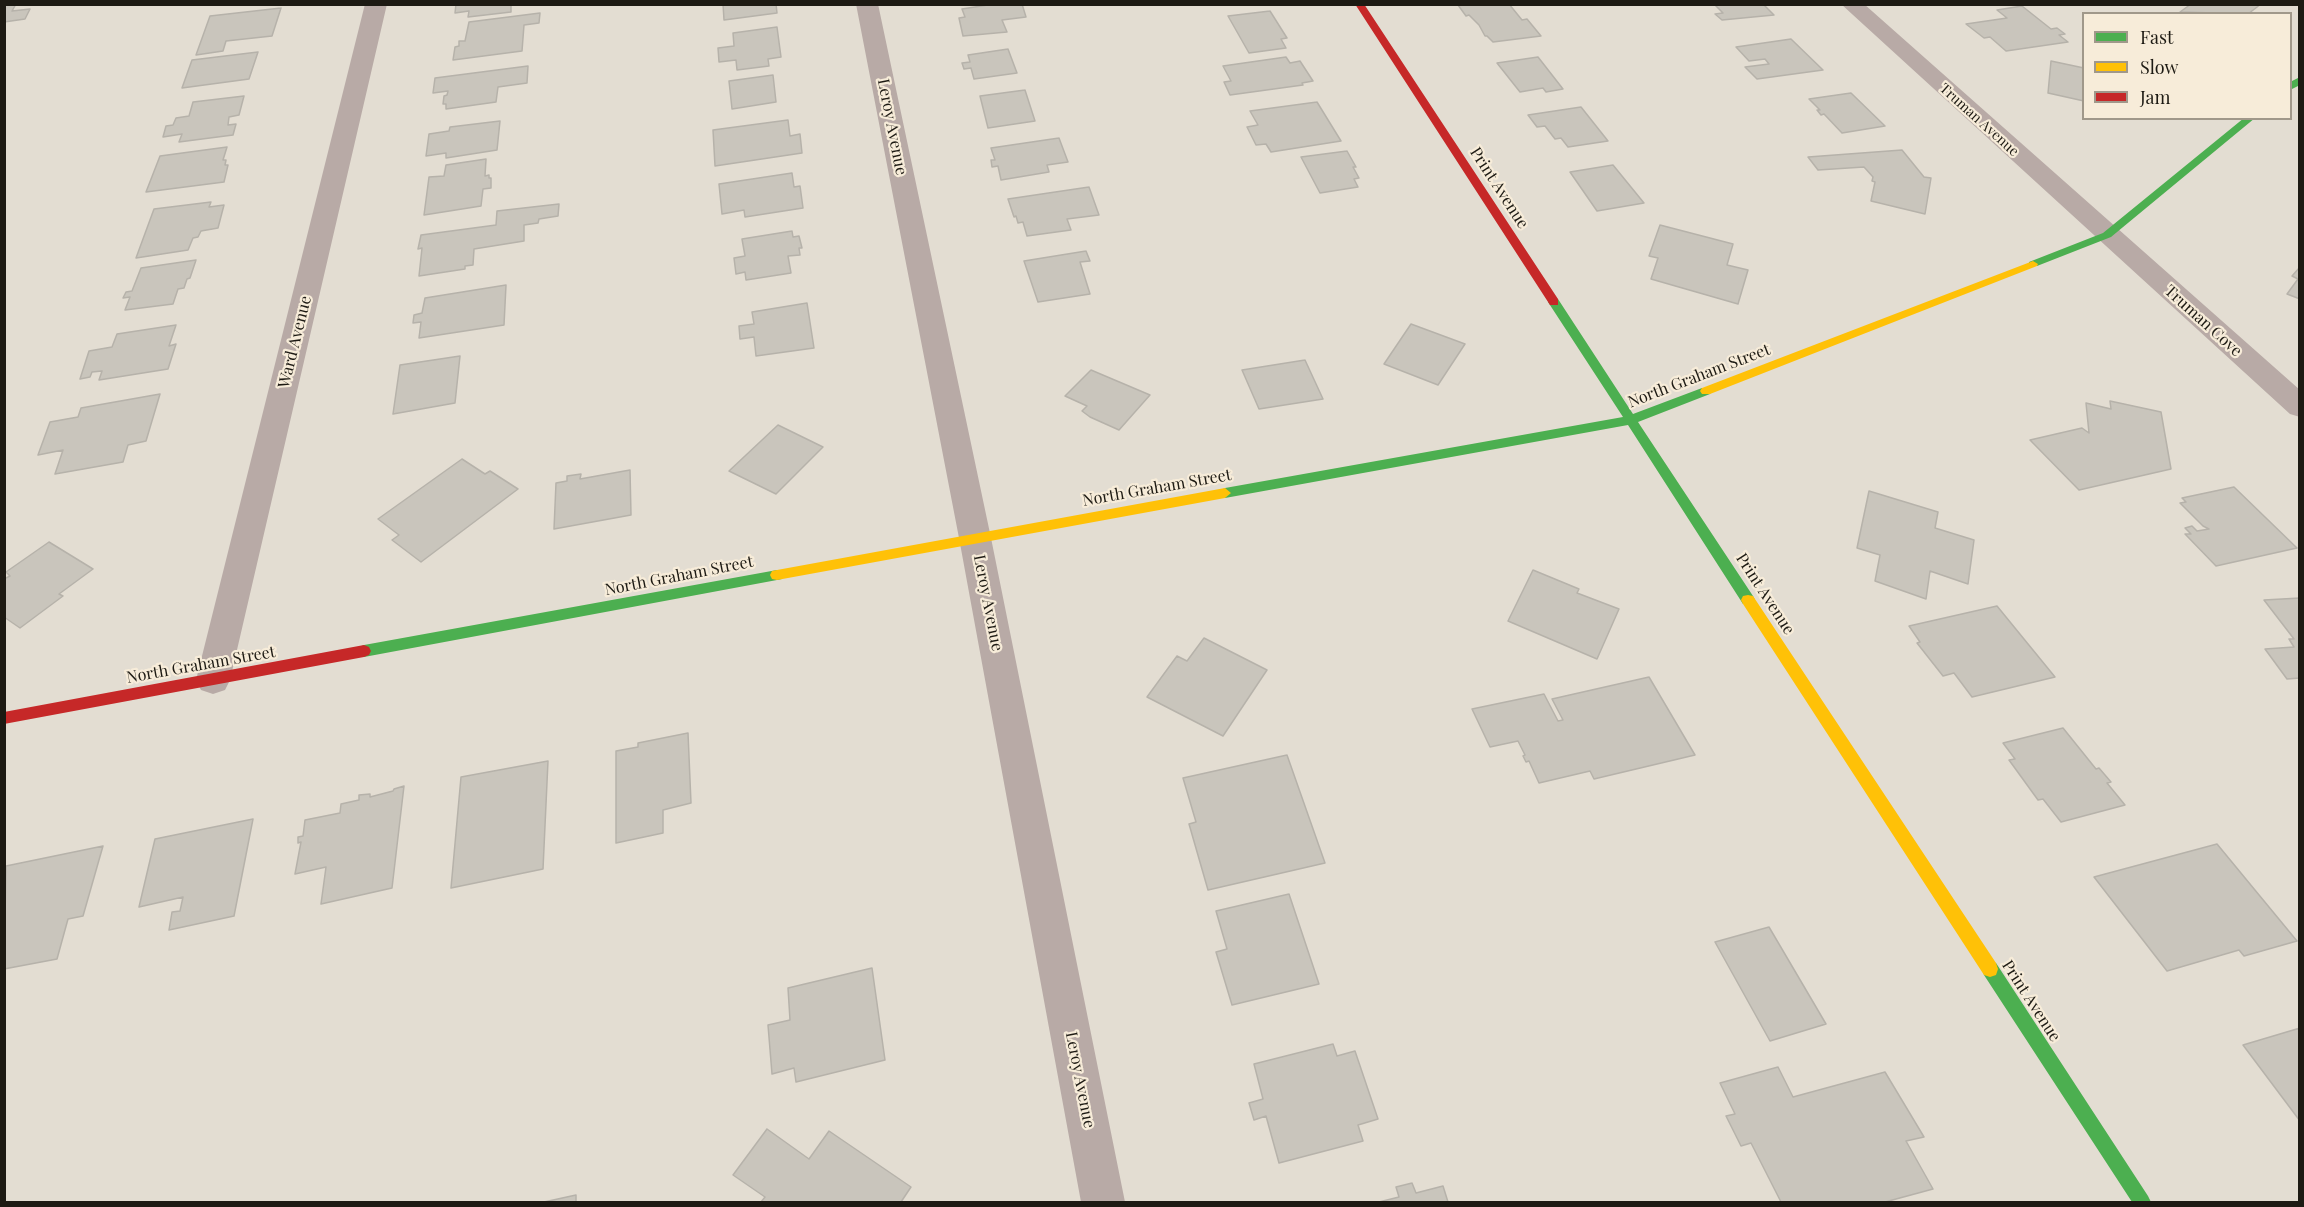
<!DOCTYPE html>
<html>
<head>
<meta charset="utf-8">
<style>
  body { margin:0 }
  #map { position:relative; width:2304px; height:1207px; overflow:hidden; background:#e3ddd2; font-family:"Playfair Display",serif }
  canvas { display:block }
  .frame { position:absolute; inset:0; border:6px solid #1d1a13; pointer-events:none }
  .legend { position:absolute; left:2082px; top:12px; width:210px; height:108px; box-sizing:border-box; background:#f7ecd9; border:2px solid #a0988a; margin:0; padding:8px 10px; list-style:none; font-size:18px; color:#1d1a13 }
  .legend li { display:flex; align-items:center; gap:12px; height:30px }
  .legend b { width:30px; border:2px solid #a0988a }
</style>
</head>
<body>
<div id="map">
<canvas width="2304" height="1207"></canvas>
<div class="frame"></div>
<ul class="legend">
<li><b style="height:8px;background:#4caf50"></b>Fast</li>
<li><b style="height:8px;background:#ffc107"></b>Slow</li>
<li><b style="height:8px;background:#c62828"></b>Jam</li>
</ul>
</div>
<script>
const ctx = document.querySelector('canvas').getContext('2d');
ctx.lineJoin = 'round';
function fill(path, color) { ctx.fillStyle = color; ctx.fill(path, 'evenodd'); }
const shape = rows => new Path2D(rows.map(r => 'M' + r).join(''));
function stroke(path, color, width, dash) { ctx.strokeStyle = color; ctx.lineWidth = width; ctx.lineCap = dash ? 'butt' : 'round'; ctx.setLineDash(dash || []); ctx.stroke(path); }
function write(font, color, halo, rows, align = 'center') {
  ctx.font = font + ' "Playfair Display",serif'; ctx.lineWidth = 4.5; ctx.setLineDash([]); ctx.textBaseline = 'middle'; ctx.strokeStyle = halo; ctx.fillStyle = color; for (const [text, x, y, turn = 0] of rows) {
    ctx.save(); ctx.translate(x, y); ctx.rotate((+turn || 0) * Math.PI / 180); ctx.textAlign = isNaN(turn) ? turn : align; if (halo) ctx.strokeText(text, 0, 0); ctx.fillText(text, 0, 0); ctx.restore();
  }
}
const building = shape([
  [16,4,12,11,30,9,25,19,4,22,4,5,16,4],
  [456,4,511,4,511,12,468,17,469,11,455,13,456,4],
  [723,4,776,4,777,13,724,20,723,4],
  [1022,4,1026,17,1002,20,1007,32,963,36,959,18,965,17,962,9,994,4,1022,4],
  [1509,4,1522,20,1527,19,1541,36,1493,42,1487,36,1485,36,1479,25,1469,15,1466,16,1458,5,1509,4],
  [1714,4,1763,4,1774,15,1722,20,1715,14,1723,13,1714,4],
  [2191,4,2261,4,2248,14,2180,12,2191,4],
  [2022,6,2051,29,2057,28,2065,34,2059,35,2068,42,2006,51,1990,37,1984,38,1966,24,2007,18,1997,10,2022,6],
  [281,8,272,36,226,41,223,51,196,55,210,16,281,8],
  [1270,11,1287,38,1281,39,1286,48,1249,53,1228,16,1270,11],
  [540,13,539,23,524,25,522,51,453,60,455,47,459,46,459,41,465,41,469,22,540,13],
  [777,27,781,57,768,59,769,66,737,70,736,60,719,62,718,48,734,46,733,33,777,27],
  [1791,39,1823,70,1757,79,1745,67,1769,64,1765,59,1749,61,1736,47,1791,39],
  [1008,49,1017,73,974,79,971,68,964,69,962,63,970,62,968,55,1008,49],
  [258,52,249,79,182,88,192,60,258,52],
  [1286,57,1290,63,1300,61,1313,81,1302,83,1303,85,1230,95,1224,82,1231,81,1223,66,1286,57],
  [1538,57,1563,89,1546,92,1543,88,1520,92,1497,63,1538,57],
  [2051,61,2084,68,2084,101,2048,93,2051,61],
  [528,66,527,83,498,87,496,102,446,109,446,104,443,104,444,96,447,95,448,91,433,93,435,78,528,66],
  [773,75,776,102,732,109,729,81,773,75],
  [1025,90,1035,121,988,128,980,96,1025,90],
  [1851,93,1885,126,1842,133,1824,114,1821,115,1817,110,1820,110,1809,99,1851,93],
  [244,96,239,115,229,117,228,125,236,124,233,135,179,142,182,134,163,137,166,126,173,125,176,118,189,116,193,102,244,96],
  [1317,102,1341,141,1271,152,1266,144,1256,145,1247,127,1258,125,1250,111,1317,102],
  [1581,107,1608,141,1568,147,1561,138,1555,139,1545,126,1537,127,1528,115,1581,107],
  [788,120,790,136,800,134,802,153,715,166,713,130,788,120],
  [500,121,497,150,446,158,446,153,426,156,429,134,449,131,450,127,500,121],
  [1059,138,1068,162,1047,165,1049,172,1001,180,998,166,992,167,991,160,995,160,991,148,1059,138],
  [227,147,223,160,226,160,225,165,228,165,224,182,146,192,160,156,227,147],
  [1902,150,1924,177,1931,178,1925,214,1871,201,1875,182,1872,181,1873,177,1864,167,1818,170,1808,157,1902,150],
  [1347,151,1356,167,1353,167,1359,178,1354,179,1358,187,1320,193,1301,157,1347,151],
  [486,159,485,176,489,175,489,178,491,178,491,188,483,189,481,206,424,215,429,177,444,176,446,165,486,159],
  [1613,165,1644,203,1597,211,1570,172,1613,165],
  [792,173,794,187,800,186,803,208,745,217,744,210,722,214,719,184,792,173],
  [1089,187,1099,215,1067,219,1071,230,1027,236,1023,222,1018,223,1016,216,1014,217,1008,199,1089,187],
  [211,202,209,207,224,205,218,228,201,231,198,237,193,238,188,250,136,258,154,209,211,202],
  [559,204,558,216,539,219,538,223,524,225,524,241,474,249,473,265,465,266,465,269,419,276,422,248,418,249,421,235,496,225,497,211,559,204],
  [1660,225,1733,244,1727,265,1748,270,1738,304,1651,279,1658,258,1649,256,1660,225],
  [792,231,793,237,799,236,802,248,799,248,800,255,788,256,791,273,746,280,745,272,736,274,734,258,745,256,742,239,792,231],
  [1086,251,1090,261,1080,262,1090,294,1038,302,1024,261,1086,251],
  [196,260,190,278,187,279,184,288,178,289,173,304,125,310,130,297,123,298,126,292,132,291,141,268,196,260],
  [2300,267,2300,299,2287,294,2298,279,2292,276,2300,267],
  [506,285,504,325,419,338,421,322,413,323,414,315,422,313,425,298,506,285],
  [807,303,814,348,756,356,754,337,740,339,739,326,754,324,752,312,807,303],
  [1411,324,1465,344,1438,385,1384,364,1411,324],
  [176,325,169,346,176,344,168,369,99,380,102,371,92,372,90,377,80,379,89,351,112,347,117,334,176,325],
  [460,356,455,403,393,414,400,365,460,356],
  [1305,360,1323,399,1259,409,1242,370,1305,360],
  [1091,370,1150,395,1119,430,1090,417,1082,411,1087,406,1065,396,1091,370],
  [160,394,146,441,128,445,123,462,55,474,63,450,38,455,50,422,78,417,81,408,160,394],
  [2110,401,2161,412,2171,469,2079,490,2030,440,2082,428,2089,433,2086,403,2111,409,2110,401],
  [778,425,823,447,776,494,729,471,778,425],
  [462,459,485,474,490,471,518,489,421,562,392,540,399,535,378,519,462,459],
  [630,470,631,515,554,529,556,483,567,481,567,476,581,474,580,479,630,470],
  [2234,487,2297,548,2216,566,2185,534,2191,534,2185,528,2192,526,2197,531,2209,529,2203,526,2180,503,2186,502,2182,498,2234,487],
  [1869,491,1938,512,1935,528,1974,540,1968,584,1930,571,1926,599,1875,581,1880,555,1857,548,1869,491],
  [49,542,93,569,59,594,63,596,20,628,4,617,4,579,10,576,6,572,49,542],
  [1533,570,1579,589,1577,593,1619,609,1597,659,1508,621,1533,570],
  [2300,598,2300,678,2287,679,2265,649,2294,647,2289,639,2294,639,2264,600,2300,598],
  [1997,606,2055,677,1972,697,1954,673,1943,676,1917,643,1920,642,1909,626,1997,606],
  [1204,638,1267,670,1223,736,1147,697,1177,656,1187,661,1204,638],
  [1649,677,1695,755,1594,779,1590,771,1539,783,1529,761,1526,762,1523,756,1525,755,1518,741,1490,747,1472,709,1544,694,1558,721,1563,720,1552,699,1649,677],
  [2063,728,2096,769,2099,768,2111,782,2107,783,2125,805,2061,822,2043,799,2038,800,2009,760,2015,759,2003,743,2063,728],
  [688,733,691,803,663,810,663,833,616,843,616,751,638,747,638,743,688,733],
  [1287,755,1325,863,1208,890,1189,824,1196,822,1183,778,1287,755],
  [548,761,543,869,451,888,461,777,548,761],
  [404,786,392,888,321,904,326,867,295,874,301,842,298,843,298,837,303,836,305,820,340,813,341,804,359,800,359,795,370,794,370,797,393,791,394,789,404,786],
  [253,819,234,916,169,930,172,912,180,911,183,897,139,907,155,839,253,819],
  [2217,844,2297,941,2244,956,2239,950,2167,971,2094,877,2217,844],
  [103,846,83,916,68,919,57,959,4,969,6,866,103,846],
  [1289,894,1319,984,1232,1005,1216,952,1227,949,1216,911,1289,894],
  [1769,927,1826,1024,1770,1041,1715,942,1769,927],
  [872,968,885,1060,796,1082,794,1068,772,1074,768,1025,790,1020,788,988,872,968],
  [2300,1028,2300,1121,2243,1045,2300,1028],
  [1333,1044,1337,1056,1355,1051,1378,1119,1358,1125,1363,1141,1279,1163,1266,1116,1254,1120,1249,1103,1263,1099,1254,1064,1333,1044],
  [1778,1067,1793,1097,1885,1072,1924,1137,1906,1141,1933,1189,1885,1202,1781,1202,1751,1143,1741,1146,1726,1116,1735,1114,1720,1083,1778,1067],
  [767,1129,809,1159,829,1131,911,1187,901,1202,761,1202,765,1197,733,1175,767,1129],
  [1412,1183,1416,1193,1443,1186,1448,1202,1379,1202,1399,1197,1396,1187,1412,1183],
  [576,1195,576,1202,544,1202,576,1195]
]);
fill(building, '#c9c5bc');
stroke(building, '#b6b2aa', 1.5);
fill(shape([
  [365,4,387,4,230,680,225,690,213,694,201,690,196,680,365,4],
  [856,4,878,4,991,538,1125,1202,1081,1202,959,538,856,4],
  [1841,4,1864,4,2300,390,2300,417,2290,414,1841,4]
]), '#b8aaa6');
fill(shape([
  [2300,77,2300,85,2290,90,2290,82,2300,77],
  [2244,118,2255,118,2111,237,2037,266,2029,266,2029,262,2103,233,2244,118],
  [1554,298,1558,299,1633,414,1702,388,1710,388,1712,391,1710,394,1638,422,1753,596,1755,600,1753,604,1743,604,1628,425,1225,498,1221,496,1219,493,1221,490,1225,488,1623,417,1548,302,1554,298],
  [777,570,782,571,784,575,782,579,777,580,364,657,359,655,357,651,359,647,364,645,777,570],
  [1990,961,1996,963,2148,1196,2151,1202,2132,1202,1984,975,1982,969,1984,963,1990,961]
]), '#4caf50');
fill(shape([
  [2033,261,2038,264,2037,266,1710,394,1702,394,1700,391,1702,388,2033,261],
  [1225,488,1231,493,1225,498,777,580,772,579,770,575,772,571,777,570,1225,488],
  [1748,595,1753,596,1996,963,1998,969,1996,975,1990,977,1984,975,1743,604,1741,600,1743,596,1748,595]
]), '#ffc107');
fill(shape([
  [1355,4,1364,4,1558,299,1558,305,1550,305,1355,4],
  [364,645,369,647,371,651,369,655,364,657,4,724,4,712,364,645]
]), '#c62828');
write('14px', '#1d1a13', '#f7ecd9', [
  ["Truman Avenue",1979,120,42]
]);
write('16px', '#1d1a13', '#f7ecd9', [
  ["Leroy Avenue",892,127,79],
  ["Print Avenue",1499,188,57],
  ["Truman Cove",2203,321,42],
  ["Ward Avenue",295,342,-76],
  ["North Graham Street",1699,376,-21],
  ["North Graham Street",1157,488,-10],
  ["North Graham Street",679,576,-11],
  ["Print Avenue",1765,594,57],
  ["Leroy Avenue",988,603,79],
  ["North Graham Street",201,665,-10],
  ["Print Avenue",2031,1001,57],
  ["Leroy Avenue",1080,1080,79]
]);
</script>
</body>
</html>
